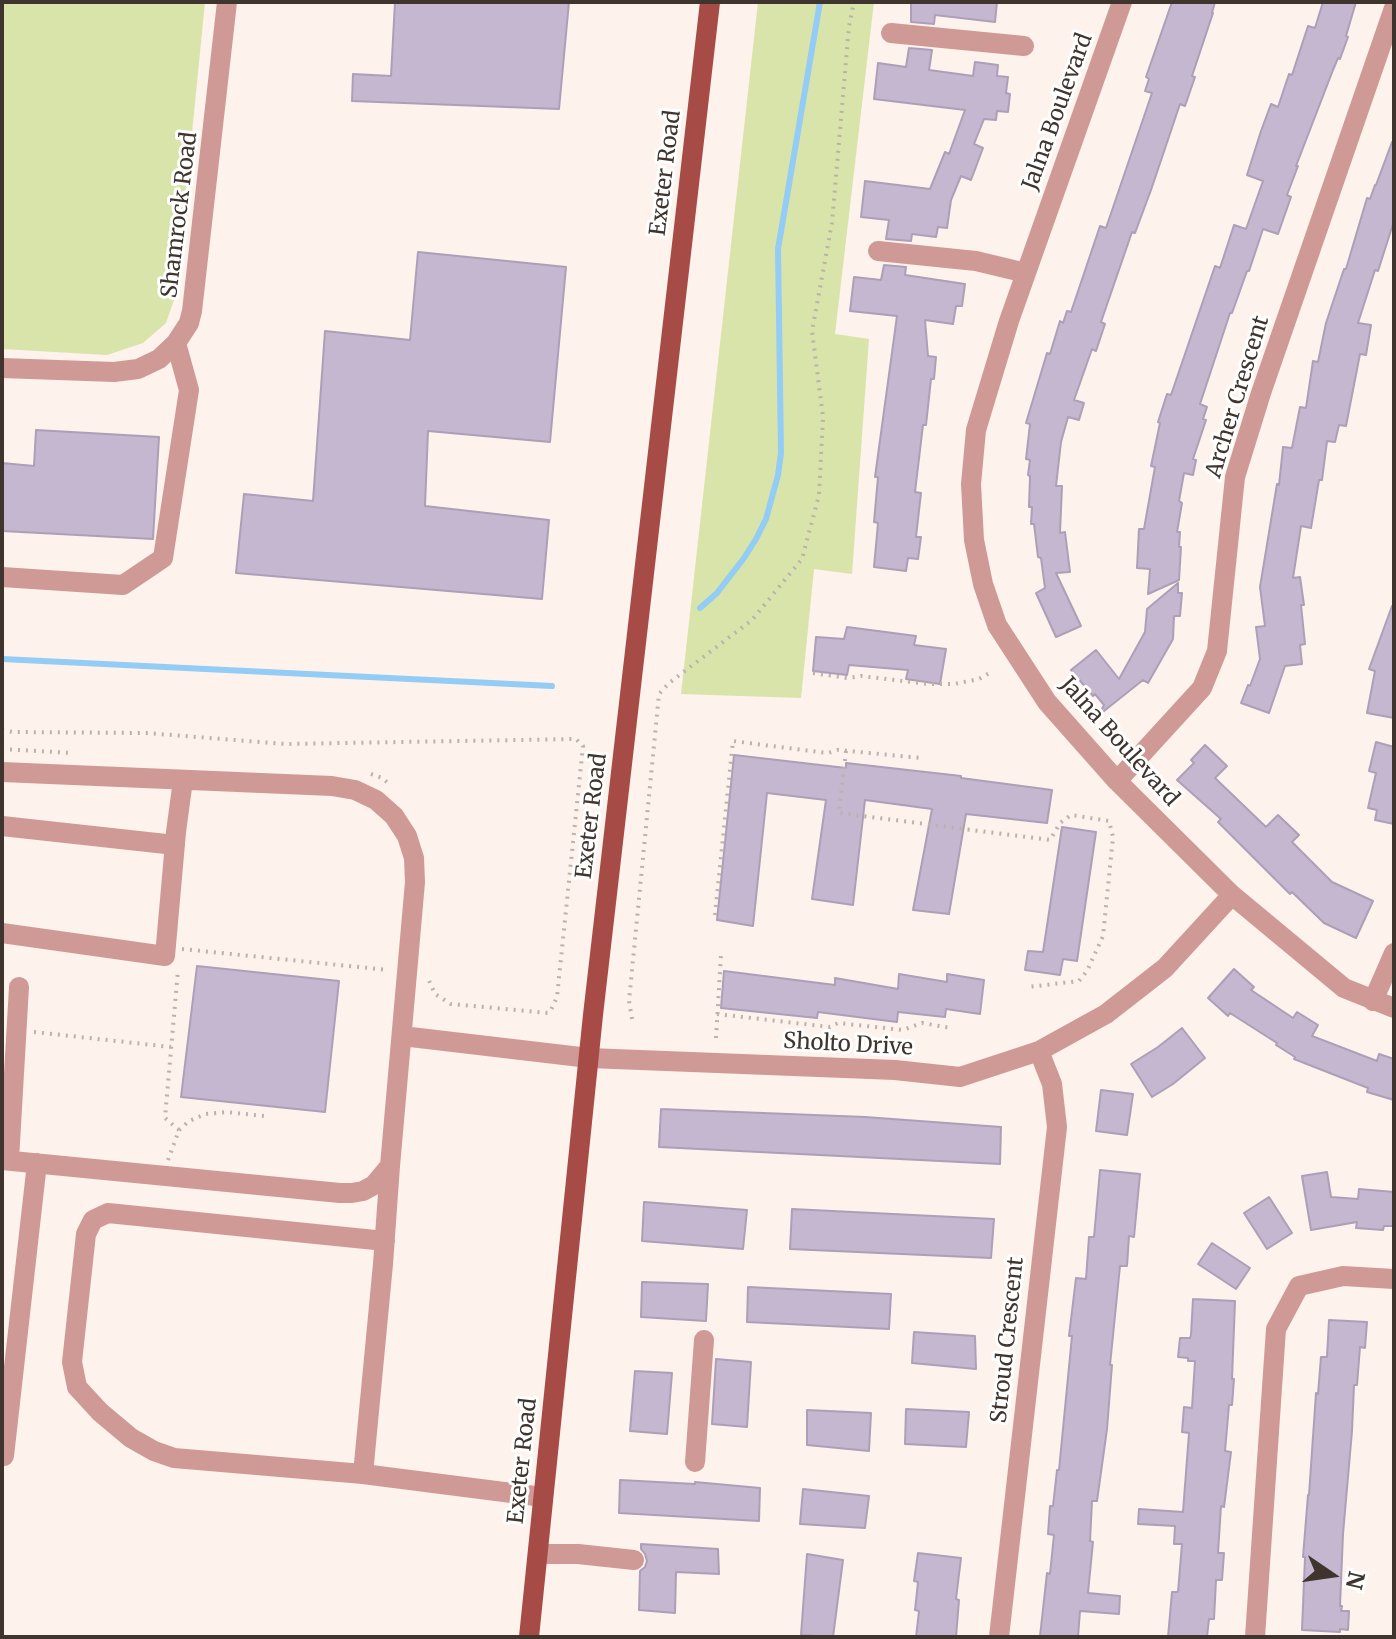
<!DOCTYPE html>
<html>
<head>
<meta charset="utf-8">
<style>
  body { margin:0 }
  #map { position:relative; width:1396px; height:1639px; overflow:hidden; background:#fdf2ec; font-family:Merriweather,serif }
  canvas { display:block }
  .frame { position:absolute; inset:0; border:4px solid #3f352e; pointer-events:none }
  .north { position:absolute; left:1292px; top:1535px; width:80px; height:80px; -webkit-text-stroke:6px #fff; paint-order:stroke; rotate:103deg; font-size:22px; font-weight:700; line-height:32px; text-align:center; color:#3f352e }
  .north::after { content:''; display:block; margin:auto; width:28px; height:36px; background:#3f352e; clip-path:polygon(50% 0,100% 100%,50% 72%,0 100%) }
</style>
</head>
<body>
<div id="map">
<canvas width="1396" height="1639"></canvas>
<div class="frame"></div>
<div class="north">N</div>
</div>
<script>
const ctx = document.querySelector('canvas').getContext('2d');
ctx.lineJoin = 'round';
function fill(path, color) { ctx.fillStyle = color; ctx.fill(path, 'evenodd'); }
const shape = rows => new Path2D(rows.map(r => 'M' + r).join(''));
function stroke(path, color, width, dash) { ctx.strokeStyle = color; ctx.lineWidth = width; ctx.lineCap = dash ? 'butt' : 'round'; ctx.setLineDash(dash || []); ctx.stroke(path); }
function write(font, color, halo, rows, align = 'center') {
  ctx.font = font + ' Merriweather,serif'; ctx.lineWidth = 6; ctx.setLineDash([]); ctx.textBaseline = 'middle'; ctx.strokeStyle = halo; ctx.fillStyle = color; for (const [text, x, y, turn = 0] of rows) {
    ctx.save(); ctx.translate(x, y); ctx.rotate((+turn || 0) * Math.PI / 180); ctx.textAlign = isNaN(turn) ? turn : align; if (halo) ctx.strokeText(text, 0, 0); ctx.fillText(text, 0, 0); ctx.restore();
  }
}
fill(shape([
  [2,2,205,2,176,294,166,323,143,343,107,355,2,349],
  [758,2,874,2,835,334,869,339,852,574,814,569,801,698,681,694]
]), '#d8e4aa');
stroke(shape([
  [700,608,717,593,744,558,756,539,766,519,778,475,781,453,778,249,820,2],
  [2,659,552,686]
]), '#93ccf5', 6);
const building = shape([
  [395,2,569,2,559,109,352,101,353,74,391,76,395,2],
  [911,2,997,2,995,22,935,15,934,24,911,22,911,2],
  [1172,2,1215,2,1212,13,1213,13,1192,76,1195,77,1185,106,1180,104,1151,190,1135,233,1132,232,1101,322,1105,324,1096,351,1092,349,1074,400,1084,403,1079,420,1068,417,1061,442,1056,486,1062,486,1060,533,1065,532,1070,572,1056,573,1081,626,1056,637,1036,593,1045,588,1041,558,1038,557,1034,524,1031,524,1032,507,1029,507,1030,476,1028,475,1030,460,1026,459,1030,424,1026,423,1047,353,1050,354,1060,321,1063,323,1067,311,1071,312,1100,226,1106,228,1152,93,1145,91,1149,79,1146,77,1172,2],
  [1323,2,1356,2,1346,36,1348,37,1340,59,1338,58,1333,70,1296,166,1298,166,1287,195,1291,197,1278,234,1263,229,1249,271,1247,271,1232,313,1230,313,1200,404,1207,407,1203,419,1206,420,1193,459,1196,460,1193,475,1184,473,1179,501,1182,503,1177,532,1180,532,1179,547,1181,547,1179,580,1148,594,1150,569,1137,568,1139,529,1144,529,1155,467,1151,466,1160,423,1158,422,1167,394,1171,395,1215,266,1220,268,1234,225,1246,229,1263,181,1247,175,1261,131,1271,104,1278,107,1289,74,1292,75,1308,26,1315,28,1323,2],
  [909,48,932,50,929,70,973,76,975,62,998,65,997,76,1008,77,1006,93,1010,94,1008,112,997,111,996,120,984,119,974,144,983,148,971,180,961,176,951,200,947,228,938,227,936,237,912,234,911,241,886,239,889,220,861,217,865,181,930,189,945,152,949,154,965,110,874,99,878,63,906,67,909,48],
  [1392,142,1394,142,1394,221,1378,271,1375,270,1358,323,1371,325,1366,355,1360,354,1346,426,1339,425,1335,442,1327,441,1322,480,1319,480,1311,528,1301,526,1293,578,1300,577,1304,605,1301,605,1305,644,1300,645,1302,664,1285,666,1269,713,1241,703,1248,685,1250,686,1260,659,1256,627,1265,626,1260,587,1277,484,1279,485,1283,447,1292,448,1300,407,1306,408,1313,361,1318,362,1326,323,1344,269,1346,269,1367,198,1370,199,1375,185,1376,185,1392,142],
  [418,252,566,267,550,442,428,431,425,506,549,520,542,599,236,573,244,494,313,501,325,331,410,340,418,252],
  [884,265,906,267,905,275,965,284,962,306,956,306,953,324,925,320,928,356,936,357,934,379,931,379,926,425,923,425,915,492,921,493,916,537,921,537,918,559,908,558,906,571,874,567,878,523,874,522,878,477,875,477,897,316,850,311,854,277,881,280,884,265],
  [36,430,159,437,153,539,2,531,2,463,34,466,36,430],
  [1178,583,1178,593,1182,593,1180,616,1174,616,1173,639,1148,683,1143,680,1099,715,1104,705,1095,694,1093,696,1071,670,1096,650,1119,679,1145,632,1147,609,1178,583],
  [1392,606,1394,606,1394,718,1367,713,1375,671,1369,669,1392,606],
  [847,627,916,636,914,645,946,649,940,684,906,679,908,670,849,665,847,675,813,671,816,637,844,639,847,627],
  [1376,742,1394,747,1394,824,1375,820,1377,810,1368,808,1376,773,1369,771,1376,742],
  [1205,745,1227,766,1215,778,1266,827,1278,815,1299,835,1292,842,1332,882,1373,901,1356,938,1324,923,1292,892,1290,894,1218,822,1221,819,1177,780,1194,763,1191,760,1205,745],
  [734,755,846,768,846,763,961,776,961,778,1052,790,1047,823,966,814,949,914,913,910,932,809,865,800,853,905,812,899,826,800,767,793,753,926,717,920,734,755],
  [1062,827,1096,832,1077,961,1063,959,1060,975,1025,970,1028,951,1043,952,1062,827],
  [197,966,339,981,325,1112,181,1097,197,966],
  [1234,969,1254,987,1251,990,1293,1018,1297,1012,1318,1025,1312,1036,1377,1061,1379,1054,1394,1059,1394,1100,1367,1092,1368,1088,1294,1059,1295,1057,1276,1045,1277,1043,1230,1013,1228,1016,1208,998,1234,969],
  [724,971,835,985,835,978,898,989,899,974,947,982,947,974,984,980,980,1014,946,1009,945,1017,898,1012,897,1022,818,1012,817,1018,721,1008,724,971],
  [1182,1028,1205,1058,1173,1084,1152,1097,1131,1064,1158,1047,1182,1028],
  [1101,1090,1133,1094,1127,1135,1096,1131,1101,1090],
  [661,1109,865,1117,1001,1127,1000,1164,659,1147,661,1109],
  [1100,1170,1140,1174,1134,1237,1129,1236,1127,1266,1120,1266,1110,1365,1112,1365,1107,1429,1097,1501,1092,1501,1090,1541,1093,1542,1088,1593,1120,1596,1119,1614,1080,1611,1078,1637,1040,1636,1047,1573,1050,1574,1054,1535,1048,1534,1050,1506,1053,1506,1057,1470,1059,1470,1072,1336,1069,1336,1076,1278,1086,1279,1089,1237,1094,1237,1100,1170],
  [1327,1172,1331,1197,1358,1199,1359,1189,1394,1192,1394,1226,1384,1226,1383,1230,1356,1228,1357,1222,1311,1230,1302,1176,1327,1172],
  [1269,1197,1292,1233,1267,1249,1244,1213,1269,1197],
  [644,1202,747,1210,743,1249,642,1241,644,1202],
  [792,1209,994,1219,991,1258,790,1249,792,1209],
  [1212,1243,1250,1268,1236,1289,1198,1264,1212,1243],
  [642,1282,708,1284,706,1321,641,1317,642,1282],
  [748,1287,891,1294,889,1329,747,1322,748,1287],
  [1193,1299,1235,1301,1232,1379,1234,1379,1232,1405,1229,1405,1225,1451,1231,1452,1224,1507,1221,1506,1218,1553,1224,1553,1222,1580,1216,1580,1214,1619,1209,1619,1207,1637,1168,1637,1172,1592,1178,1592,1182,1544,1174,1544,1175,1526,1138,1524,1139,1509,1183,1512,1189,1433,1182,1432,1184,1407,1192,1408,1195,1361,1188,1361,1188,1358,1178,1357,1180,1338,1190,1338,1191,1335,1193,1299],
  [1329,1320,1367,1322,1365,1348,1360,1347,1357,1385,1354,1385,1352,1431,1343,1534,1340,1606,1342,1606,1341,1611,1349,1611,1348,1630,1340,1629,1340,1632,1302,1630,1305,1557,1303,1557,1308,1495,1309,1495,1316,1393,1318,1394,1321,1357,1327,1357,1329,1320],
  [914,1332,975,1336,976,1369,912,1363,914,1332],
  [716,1359,751,1362,747,1427,712,1424,716,1359],
  [635,1371,672,1373,667,1434,630,1431,635,1371],
  [906,1409,969,1412,966,1447,905,1444,906,1409],
  [807,1410,871,1413,869,1451,807,1445,807,1410],
  [620,1480,695,1484,695,1482,760,1488,759,1521,619,1513,620,1480],
  [803,1489,869,1496,865,1528,800,1524,803,1489],
  [641,1544,718,1549,719,1574,676,1572,675,1613,639,1610,640,1571,645,1567,647,1561,645,1554,641,1549,641,1544],
  [918,1553,961,1558,956,1599,959,1600,956,1637,916,1637,919,1611,915,1610,918,1582,914,1581,918,1553],
  [807,1554,843,1560,833,1637,801,1635,807,1554]
]);
fill(building, '#c5b7cf');
stroke(building, '#ac9fb7', 2);
stroke(shape([
  [813,673,847,678,861,676,928,684,954,684,979,679,993,671],
  [2,730,13,732,146,733,286,744,576,739,583,746,557,997,551,1010,548,1013,451,1004,435,994,427,976],
  [2,749,72,753],
  [846,751,839,813,1050,840,1060,823,1071,815,1109,821,1113,837,1103,936,1087,971,1079,981,1028,987],
  [371,774,382,778,388,783],
  [715,915,733,741,828,753,838,750,922,758],
  [182,949,388,970],
  [717,1014,830,1027,838,1023,903,1030,922,1023,951,1028],
  [632,1019,629,1001,659,694,669,683,752,620,802,559,819,495,823,417,812,331,832,223,849,26,854,2],
  [34,1032,171,1047],
  [716,1038,721,955],
  [179,1130,189,1121,206,1114,226,1112,264,1116],
  [168,1160,179,1130,165,1118,178,970]
]), '#bcb1ab', 4, [2, 6]);
stroke(shape([
  [1122,2,1009,321,976,430,971,484,974,540,983,584,997,625,1047,702,1117,781,1232,895,1344,988,1394,1008],
  [891,33,1024,46],
  [878,251,976,261,1026,273],
  [2,368,114,372,138,369,159,359,176,343,189,323,192,311,227,2],
  [2,577,123,585,163,558,189,390,176,343],
  [2,772,332,786,355,790,376,800,394,816,407,836,414,858,415,882,390,1166,374,1185,363,1191,352,1193,340,1193,2,1160],
  [1117,781,1202,688,1217,651,1235,477,1261,393,1394,8],
  [2,826,175,845],
  [2,933,165,956,176,832,183,780],
  [1373,1001,1394,953],
  [402,1036,589,1058,895,1070,960,1077,1039,1051,1106,1014,1165,968,1232,895],
  [9,1160,19,987],
  [385,1241,108,1213,93,1220,86,1234,72,1362,77,1387,100,1412,131,1438,154,1451,174,1458,363,1474,543,1497],
  [2,1456,4,1456,37,1163],
  [695,1462,704,1340],
  [363,1474,383,1264,390,1166],
  [538,1554,578,1554,634,1560],
  [999,1637,1057,1127,1052,1084,1039,1051],
  [1255,1637,1276,1329,1299,1286,1343,1276,1394,1279]
]), '#cf9a95', 20);
stroke(shape([
  [529,1637,593,1015,710,2]
]), '#a64b46', 20);
write('22px', '#3f352e', '#fff', [
  ["Jalna Boulevard",1058,112,-70],
  ["Exeter Road",666,173,-83],
  ["Shamrock Road",180,215,-83],
  ["Archer Crescent",1238,397,-73],
  ["Jalna Boulevard",1119,742,48],
  ["Exeter Road",592,816,-83],
  ["Sholto Drive",848,1045,3],
  ["Stroud Crescent",1008,1340,-84],
  ["Exeter Road",523,1461,-84]
]);
</script>
</body>
</html>
